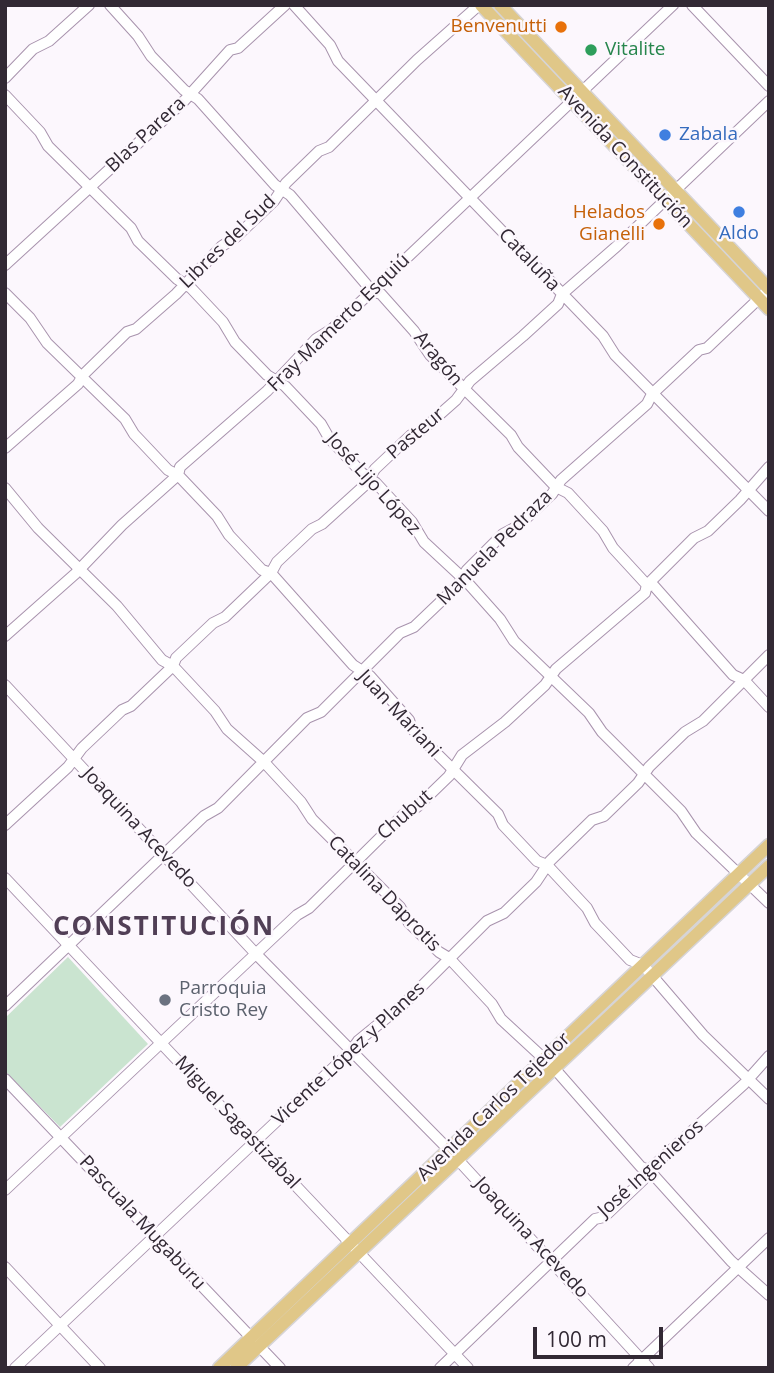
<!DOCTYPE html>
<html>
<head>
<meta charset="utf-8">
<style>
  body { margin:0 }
  #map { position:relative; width:774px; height:1373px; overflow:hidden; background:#fcf7fd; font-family:"Open Sans",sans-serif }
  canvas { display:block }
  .frame { position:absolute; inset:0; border:7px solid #322934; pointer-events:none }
  .scale { position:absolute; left:533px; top:1327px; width:130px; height:32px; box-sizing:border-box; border:4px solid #322934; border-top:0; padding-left:9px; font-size:21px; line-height:24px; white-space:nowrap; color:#322934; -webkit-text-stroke:5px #fcf7fd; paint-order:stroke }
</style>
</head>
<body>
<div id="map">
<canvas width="774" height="1373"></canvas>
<div class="frame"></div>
<div class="scale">100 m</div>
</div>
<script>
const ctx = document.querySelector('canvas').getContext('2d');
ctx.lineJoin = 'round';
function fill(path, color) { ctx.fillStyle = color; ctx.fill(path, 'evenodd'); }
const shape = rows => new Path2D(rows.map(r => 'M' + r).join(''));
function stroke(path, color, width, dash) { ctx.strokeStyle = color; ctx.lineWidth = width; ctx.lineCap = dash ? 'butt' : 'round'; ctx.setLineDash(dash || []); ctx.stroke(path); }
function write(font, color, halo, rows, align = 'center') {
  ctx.font = font + ' "Open Sans",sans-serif'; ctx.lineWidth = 5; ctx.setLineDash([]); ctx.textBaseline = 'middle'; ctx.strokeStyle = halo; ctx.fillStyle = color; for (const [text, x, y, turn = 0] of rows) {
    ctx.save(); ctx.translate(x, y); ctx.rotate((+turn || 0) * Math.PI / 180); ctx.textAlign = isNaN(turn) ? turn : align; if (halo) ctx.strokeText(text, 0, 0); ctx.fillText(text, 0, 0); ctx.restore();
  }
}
fill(shape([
  [68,957,148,1044,60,1127,5,1071,5,1018]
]), '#cae4d0');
const minor = shape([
  [110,5,138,36,151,56,184,90,198,99,275,185,290,195,372,291,381,294,414,331,430,355,511,435,518,447,556,487,568,493,603,531,613,548,647,585,654,586,733,675,744,680,769,707],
  [294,5,330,45,338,61,603,336,615,355,769,511],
  [692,5,769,86],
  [5,78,33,49,49,41,89,5],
  [5,95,40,132,48,146,131,228,138,241,177,279,191,288,223,322,235,342,267,375,285,386,321,424,329,438,362,473,376,483,412,522,424,542,467,582,500,619,514,641,589,713,602,732,681,811,696,833,769,903],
  [5,265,184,101,230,50,238,48,285,5],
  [5,293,30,318,47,343,125,419,134,434,168,470,178,475,217,516,229,535,262,570,271,573,353,665,370,676,409,720,412,729,498,814,503,825,537,861,547,865,587,908,595,923,630,960,643,965,703,1035,769,1099],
  [5,448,78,384,83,375,127,332,136,329,176,294,222,246,236,237,274,201,286,183,319,151,329,147,417,60,479,5],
  [5,488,38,528,117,606,162,660,173,666,215,711,227,729,264,762,301,802,312,819,400,907,409,923,439,952,449,958,492,1004,501,1019,554,1068,641,1167,649,1170,731,1261,769,1295],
  [5,636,75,574,122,525,178,475,180,467,267,391,316,339,332,329,673,5],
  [5,685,257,955,449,1150,649,1368],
  [5,825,68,767,82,748,122,710,131,706,173,666,176,658,213,623,225,617,271,573,277,562,312,529,322,524,365,485,375,469,411,435,421,431,456,400,470,381,523,336,558,304,562,294,617,246,769,101],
  [5,878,468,1368],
  [5,1006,204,816,218,808,307,718,321,712,400,633,414,627,457,586,467,570,503,534,518,526,552,494,561,480,647,404,652,394,699,350,707,348,769,289],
  [5,1079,280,1368],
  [5,1190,297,915,309,908,404,814,417,807,449,776,462,755,505,722,545,685,556,669,645,593,647,585,694,538,708,531,740,500,769,467],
  [5,1267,100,1368],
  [15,1368,351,1051,358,1041,406,1002,487,921,504,913,536,882,550,861,592,820,604,816,638,783,649,767,685,732,703,721,769,655],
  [440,1368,595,1219,604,1217,643,1180,649,1170,744,1084,769,1056],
  [633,1368,769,1238]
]);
const major = shape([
  [481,5,769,309],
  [500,5,769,289],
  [219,1368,769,845],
  [236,1368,769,866]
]);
stroke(minor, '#a893ad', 12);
stroke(major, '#d6d4d6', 15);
stroke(minor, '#fff', 10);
stroke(major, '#e0c788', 12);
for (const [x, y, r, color] of [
  [561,27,7,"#e8710a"],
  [591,50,7,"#2e9e5b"],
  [665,135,7,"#3f7fe0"],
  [739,212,7,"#3f7fe0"],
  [659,224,7,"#e8710a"],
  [165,1000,7,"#6b7280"]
]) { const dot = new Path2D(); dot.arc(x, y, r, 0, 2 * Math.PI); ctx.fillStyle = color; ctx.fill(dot); stroke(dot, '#fcf7fd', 2.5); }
write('19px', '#c56008', '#fcf7fd', [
  ["Benvenutti",547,27],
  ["Helados",645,213],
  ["Gianelli",645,235]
], 'right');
write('19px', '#27864d', '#fcf7fd', [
  ["Vitalite",605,50]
], 'left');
write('19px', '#322934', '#fcf7fd', [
  ["Blas Parera",146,135,-43],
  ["Avenida Constitución",625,157,47],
  ["Libres del Sud",228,242,-44],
  ["Cataluña",529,260,46],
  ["Fray Mamerto Esquiú",339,323,-44],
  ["Aragón",438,359,50],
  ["Pasteur",416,434,-40],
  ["José Lijo López",373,484,48],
  ["Manuela Pedraza",495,548,-45],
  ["Juan Mariani",399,714,47],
  ["Chubut",405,815,-41],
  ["Joaquina Acevedo",139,828,47],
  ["Catalina Daprotis",384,894,46],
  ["Vicente López y Planes",349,1054,-43],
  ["Avenida Carlos Tejedor",494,1107,-44],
  ["Miguel Sagastizábal",237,1123,47],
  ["José Ingenieros",651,1169,-42],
  ["Pascuala Mugaburu",142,1223,47],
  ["Joaquina Acevedo",531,1238,47]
]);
write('19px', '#366cbe', '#fcf7fd', [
  ["Zabala",679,135],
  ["Aldo",739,234,"center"]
], 'left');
write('19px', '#5b616d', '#fcf7fd', [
  ["Parroquia",179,989],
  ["Cristo Rey",179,1011]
], 'left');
ctx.letterSpacing = '2px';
write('bold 26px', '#513f56', '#fcf7fd', [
  ["CONSTITUCIÓN",164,928]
]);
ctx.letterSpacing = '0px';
</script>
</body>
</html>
